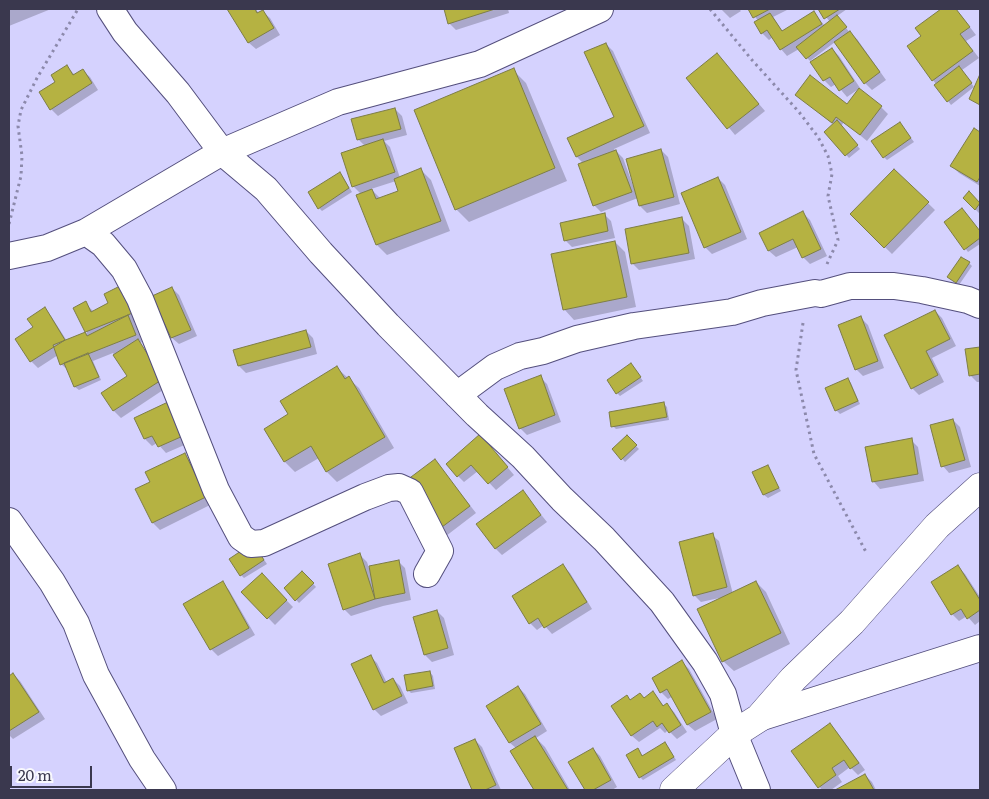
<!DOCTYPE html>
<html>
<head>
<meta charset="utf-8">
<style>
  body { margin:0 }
  #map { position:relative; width:989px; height:799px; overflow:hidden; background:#d5d2fe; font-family:Literata,serif }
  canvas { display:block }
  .frame { position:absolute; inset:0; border:10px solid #3a384e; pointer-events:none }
  .scale { position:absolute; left:10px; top:766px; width:82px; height:22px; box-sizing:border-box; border:2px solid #3a384e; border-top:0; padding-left:6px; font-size:15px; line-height:18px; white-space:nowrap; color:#3a384e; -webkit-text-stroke:4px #f8f8fd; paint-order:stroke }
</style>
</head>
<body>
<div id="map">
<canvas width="989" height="799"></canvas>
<div class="frame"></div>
<div class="scale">20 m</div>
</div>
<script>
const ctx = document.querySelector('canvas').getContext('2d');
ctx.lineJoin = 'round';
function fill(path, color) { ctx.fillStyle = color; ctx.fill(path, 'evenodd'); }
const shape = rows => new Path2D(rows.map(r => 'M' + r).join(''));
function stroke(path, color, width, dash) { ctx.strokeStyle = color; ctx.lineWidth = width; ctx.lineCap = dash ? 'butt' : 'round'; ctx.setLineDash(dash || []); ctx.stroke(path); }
fill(shape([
  [9,9,51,9,9,26],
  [229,9,256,9,259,14,263,12,270,18,280,35,256,49,249,43],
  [445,9,508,9,509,13,456,30,449,23],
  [721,9,739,9,741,11,730,18],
  [750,9,789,9,773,17,783,32,814,13,825,26,830,22,820,9,847,9,837,16,850,33,857,39,886,80,872,90,865,83,835,42,810,61,799,49,787,56,781,49,773,37,769,40,762,33,758,21],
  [943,9,956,9,976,35,966,41,979,58,962,70,974,87,951,105,933,80,923,36,917,28],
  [606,44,613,51,650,133,614,149,623,158,634,188,661,150,668,157,680,204,647,213,640,206,638,198,601,212,594,205,583,163,577,157,615,118],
  [832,49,839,56,860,88,847,97,836,84,831,87,824,80],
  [717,55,765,111,735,135,688,78],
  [66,66,75,75,83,71,90,77,98,90,58,116,51,109,57,83],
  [513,70,526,83,567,181,469,222,456,209],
  [804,101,881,107,888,114,867,141,844,122,841,126,860,149,849,158,826,132,834,125],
  [395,109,402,116,407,135,384,141,390,147,400,178,421,170,431,180,450,231,387,255,377,245,361,194,353,186,365,146,358,139],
  [396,181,400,191,381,199,371,189],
  [900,123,914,142,887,160,884,157],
  [974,130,980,133,980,186,959,173,952,166],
  [894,170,935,210,892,254,851,214],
  [343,177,352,192,322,211,319,208],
  [718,178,725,185,747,239,712,254,705,247],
  [969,193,980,205,979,213,964,198],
  [962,209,980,232,980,244,968,252,946,222],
  [803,213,810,220,827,256,810,264,803,257,798,247,776,257,769,251,761,233],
  [604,214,611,221,615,238,572,247,565,240],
  [682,219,689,226,695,259,639,270,632,263],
  [615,242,625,252,636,307,574,320,564,309],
  [969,263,972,266,959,285,952,280],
  [120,288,140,320,134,322,142,342,140,343,169,386,121,418,114,411,103,393,129,377,113,353,93,361,101,380,79,390,75,387,69,371,61,364,58,355,38,368,31,361,34,328,45,309,51,316,67,341,87,333,85,303,94,312,110,304],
  [172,288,179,295,197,336,179,344,172,338,154,296],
  [935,311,942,318,956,346,932,358,944,382,919,395,912,388],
  [861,318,868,325,884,368,863,376,856,369],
  [306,331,313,338,317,354,246,373,239,366],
  [980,348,980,382,977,382,970,375,967,350],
  [337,368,359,388,394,448,337,482,327,472,319,458,295,472,285,462,266,429,290,415],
  [634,368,643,381,620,396,617,393],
  [540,377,547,384,561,422,527,435,520,428],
  [848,379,851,383,860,404,840,414,836,410,827,389],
  [168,404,189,443,166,453,157,443,152,446,145,439,136,418],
  [664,404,667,407,669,420,616,429,613,426],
  [953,420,960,427,971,467,949,473,943,466],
  [627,437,639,449,625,462,613,449],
  [911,440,918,447,924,481,880,489,874,482,867,448],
  [487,443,514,475,496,490,478,471,464,482,458,476],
  [184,455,191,462,212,504,160,530,153,523,137,489,152,482],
  [435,461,476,513,446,536,439,529],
  [767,466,781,491,768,498,764,495,754,472],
  [523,492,547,522,502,555,495,548],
  [712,535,719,541,733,594,756,582,766,592,790,644,734,671,723,661,724,597,701,602,694,595],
  [256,548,267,564,244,578,241,575],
  [360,555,367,562,369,568,398,561,405,568,411,600,383,606,351,616,344,609],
  [563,566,570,573,592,609,552,634,544,625,537,630,530,623],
  [958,567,965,574,980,597,980,621,975,625,967,616,959,621,952,614],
  [302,572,316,587,299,603,285,588],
  [262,575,293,607,275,625,243,592],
  [222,583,229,590,255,635,218,656,211,649],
  [437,611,444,618,454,655,432,662,425,655,414,618],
  [370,656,377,663,387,683,393,679,400,686,408,703,381,716,374,709],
  [682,662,689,669,717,719,695,731,688,725,673,696,668,699,661,692],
  [430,672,433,676,435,689,411,693,408,690],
  [13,674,20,681,45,719,13,739,9,735,9,678],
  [518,687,525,694,547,731,536,738,545,747,570,790,536,790,512,751,516,748,510,743,488,706],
  [653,693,664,706,667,705,674,712,687,732,677,739,668,730,665,733,660,728,639,742,632,736,613,707,630,701,640,694,644,698],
  [830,725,837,732,865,770,858,775,850,767,838,776,842,782,831,790,822,790,793,751],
  [475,740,482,747,501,790,474,790,455,749],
  [668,747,676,760,643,780,640,777,638,749,643,757],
  [593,749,600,756,617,787,612,790,586,790,570,762],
  [865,775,872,782,876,790,838,790]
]), '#0003');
const building = shape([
  [227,9,255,9,257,13,263,10,274,28,248,43,227,9],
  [444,9,495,9,448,24,444,9],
  [748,9,770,9,753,18,748,9],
  [818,9,840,9,824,19,818,9],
  [941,9,956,9,970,27,960,34,973,51,932,81,907,46,921,36,915,28,941,9],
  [814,11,822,24,780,50,767,30,761,34,754,22,770,13,782,31,814,11],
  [837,15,847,27,806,59,796,47,837,15],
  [850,31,880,72,864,84,834,42,850,31],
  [606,43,644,126,576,157,567,138,614,117,584,52,606,43],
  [832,48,854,81,839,91,830,77,823,81,810,62,832,48],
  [717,53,759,104,727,129,686,78,717,53],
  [67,65,73,75,83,69,92,83,50,110,39,92,55,82,51,75,67,65],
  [959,66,972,83,947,102,934,85,959,66],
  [514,68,555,168,455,210,414,110,514,68],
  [980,74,980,105,969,99,980,74],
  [810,75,847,104,859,88,882,106,860,135,836,117,832,123,795,95,810,75],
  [395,108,401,129,357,140,351,119,395,108],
  [837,120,858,145,845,156,824,132,837,120],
  [900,122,911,138,883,158,871,141,900,122],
  [974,128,980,132,980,177,977,182,950,166,974,128],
  [383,139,395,172,352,187,341,153,383,139],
  [661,149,674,197,639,206,626,159,661,149],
  [616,150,632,192,593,206,578,164,616,150],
  [421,168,441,221,376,245,356,195,372,189,376,199,398,191,394,179,421,168],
  [894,169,929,202,884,248,850,214,894,169],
  [340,172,349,188,318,209,308,192,340,172],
  [718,177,741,232,704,248,681,193,718,177],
  [969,191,980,203,975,210,963,198,969,191],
  [962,208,980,231,980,238,964,250,944,222,962,208],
  [803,211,821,249,802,258,793,239,768,251,759,233,803,211],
  [605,213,608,231,564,241,560,223,605,213],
  [682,217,689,253,631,264,625,229,682,217],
  [615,241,627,297,563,310,551,254,615,241],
  [961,257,970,262,956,283,947,277,961,257],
  [120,286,134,312,87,336,73,308,86,301,91,312,108,303,104,294,120,286],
  [172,287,191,330,171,338,152,296,172,287],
  [45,307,65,340,30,362,15,339,33,327,27,319,45,307],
  [935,310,950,339,926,351,938,375,911,389,884,335,935,310],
  [128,315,136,335,60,365,53,345,128,315],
  [861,316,878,361,855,370,838,325,861,316],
  [306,330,311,347,238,366,233,350,306,330],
  [138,339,163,379,113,411,101,393,127,376,113,355,138,339],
  [980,347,980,374,969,376,965,349,980,347],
  [88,353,99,377,74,387,64,363,88,353],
  [631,363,641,377,616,394,607,380,631,363],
  [337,366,345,379,349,376,385,437,326,472,311,446,284,462,264,429,288,414,280,401,337,366],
  [541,375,555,415,519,429,504,389,541,375],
  [848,378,858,401,835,411,825,388,848,378],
  [168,402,183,436,158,447,152,436,144,439,134,418,168,402],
  [664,402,667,417,611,427,609,412,664,402],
  [953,419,965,460,941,467,930,425,953,419],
  [480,434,508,467,488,484,471,465,457,477,446,464,480,434],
  [627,435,637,445,621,460,612,449,627,435],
  [912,438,918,474,872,482,865,447,912,438],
  [185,453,206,497,152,523,135,489,150,482,145,472,185,453],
  [435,459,470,506,438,530,403,483,435,459],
  [768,465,779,488,763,495,752,472,768,465],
  [523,490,541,515,495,549,476,524,523,490],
  [713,533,727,587,693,596,679,542,713,533],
  [253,543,264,560,240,576,229,559,253,543],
  [360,553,375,599,343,610,328,564,360,553],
  [399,560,405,593,375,599,369,566,399,560],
  [563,564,587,602,544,628,538,618,529,624,512,596,563,564],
  [958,565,980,600,980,610,967,619,961,609,951,615,931,582,958,565],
  [302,571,314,583,295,601,284,588,302,571],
  [262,573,287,600,267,619,241,592,262,573],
  [223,581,249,628,210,650,183,604,223,581],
  [756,581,781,633,722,662,697,609,756,581],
  [437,610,448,648,424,655,413,617,437,610],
  [371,655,384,683,393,678,402,696,373,710,351,664,371,655],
  [682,660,711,712,687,725,667,689,660,693,652,678,682,660],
  [430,671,433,686,407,691,404,675,430,671],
  [13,673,39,712,9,731,9,676,13,673],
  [518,686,541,724,509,743,486,706,518,686],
  [653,691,663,706,667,703,681,725,669,733,662,723,657,727,653,721,631,736,611,706,627,695,630,700,640,693,644,698,653,691],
  [830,723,859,763,850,769,844,760,832,768,836,775,818,788,791,751,830,723],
  [535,736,568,790,534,790,510,751,535,736],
  [475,739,496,785,485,790,472,790,454,748,475,739],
  [665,742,674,757,639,778,626,755,638,748,642,756,665,742],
  [593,748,611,780,593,790,585,790,568,762,593,748],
  [865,774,874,790,835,790,865,774]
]);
fill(building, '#b5b242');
stroke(building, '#7d7d46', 1);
const minor = shape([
  [110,9,125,32,178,93,222,152,266,189,321,253,388,325,477,415,523,457,562,499,604,539,662,602,705,662,723,694,734,734,757,790],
  [86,232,103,244,124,269,140,299,216,490,241,537,251,544,264,543,365,497,389,488,399,487,410,492,440,551,427,574],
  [9,256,47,248,86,232,222,152,338,102,480,64,600,9],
  [457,395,495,367,520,356,543,351,577,339,634,326,732,312,762,303,815,293,821,294,850,286,894,286,922,290,968,300,980,305],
  [9,521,52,582,76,623,96,675,142,759,163,790],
  [759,718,980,648]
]);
const secondary = shape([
  [674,790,734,734,759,718,793,679,852,622,937,526,980,487]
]);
stroke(minor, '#544f7d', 28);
stroke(secondary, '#544f7d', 29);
stroke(shape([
  [710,9,752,60,799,112,818,137,828,156,832,174,828,196,838,240,827,264],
  [9,224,21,176,22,156,18,126,21,110,37,78,78,9],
  [803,323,796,370,814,454,866,552]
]), '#8c89ab', 3, [2.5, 4]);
stroke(minor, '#fff', 26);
stroke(secondary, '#fff', 28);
</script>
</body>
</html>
